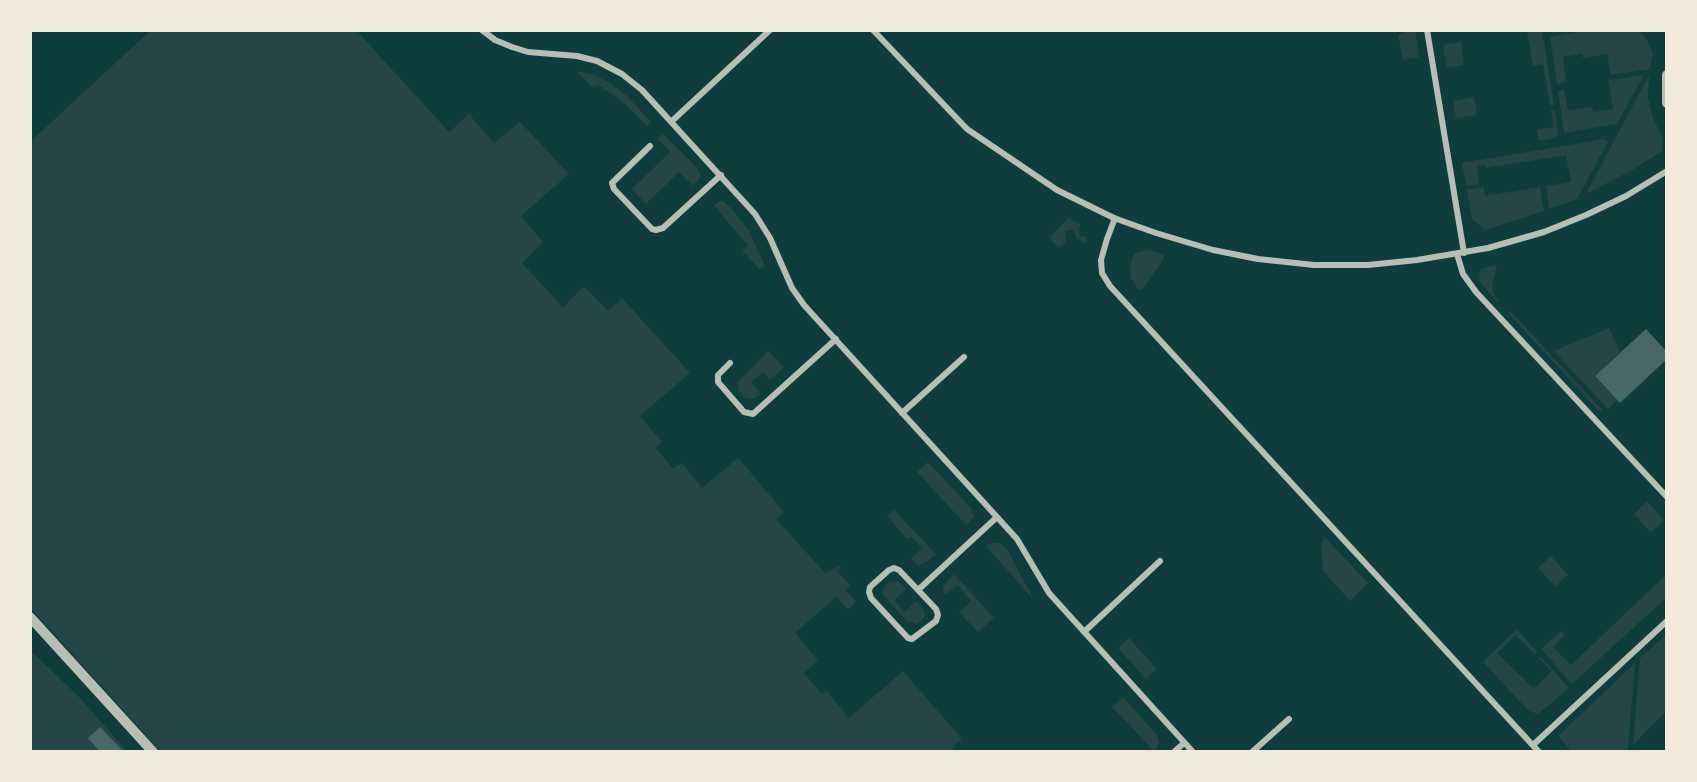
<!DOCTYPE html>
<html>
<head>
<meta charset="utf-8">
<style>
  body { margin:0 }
  #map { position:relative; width:1697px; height:782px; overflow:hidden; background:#0f3d3e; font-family:Overpass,sans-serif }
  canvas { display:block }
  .frame { position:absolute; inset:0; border:32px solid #f1e9da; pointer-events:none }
</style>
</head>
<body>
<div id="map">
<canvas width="1697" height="782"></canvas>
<div class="frame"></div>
</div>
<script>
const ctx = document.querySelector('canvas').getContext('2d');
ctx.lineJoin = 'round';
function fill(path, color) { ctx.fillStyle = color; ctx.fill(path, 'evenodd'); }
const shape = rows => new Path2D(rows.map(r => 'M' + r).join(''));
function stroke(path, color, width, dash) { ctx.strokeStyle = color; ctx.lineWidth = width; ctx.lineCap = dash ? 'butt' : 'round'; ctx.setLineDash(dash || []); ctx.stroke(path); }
fill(shape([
  [151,30,356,30,449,132,469,114,494,143,520,122,569,174,521,216,543,242,522,263,563,307,584,286,608,311,622,298,690,373,640,416,662,442,656,448,673,469,682,463,702,488,738,458,784,512,776,519,825,573,839,566,841,568,838,572,850,585,846,590,856,602,848,610,836,597,795,633,818,661,804,673,822,694,827,691,849,718,903,671,962,739,952,748,955,752,161,752,30,607,30,142],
  [1406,30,1415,30,1419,57,1403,60,1398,35,1403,34],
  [1542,30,1554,105,1550,105,1543,64,1533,66,1527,32],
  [1590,30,1638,30,1647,40,1653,53,1650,69,1611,75,1607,54,1583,58,1582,54,1563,57,1566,82,1557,84,1550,37],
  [1461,42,1464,65,1447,68,1443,45],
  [576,71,592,74,610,83,627,96,651,122,647,126,623,102,598,85,592,87],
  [1644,75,1617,124,1564,133,1558,91,1564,90,1568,110,1592,107,1593,112,1613,109,1608,80],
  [1649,75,1648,98,1653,118,1663,139,1662,151,1632,170,1586,194],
  [1474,97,1477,115,1456,118,1453,101],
  [1555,110,1558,135,1555,138,1539,141,1537,130,1554,127,1551,111],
  [663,134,698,169,701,177,693,186,679,172,646,204,632,189,670,152,658,139],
  [1604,139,1608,142,1577,199,1549,209,1546,186,1571,182,1566,155,1486,168,1486,165,1477,166,1479,184,1466,186,1462,163],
  [1484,187,1485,196,1540,187,1544,211,1485,230,1472,219,1467,189],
  [720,201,724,202,734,211,749,231,765,266,760,270,742,250,748,246,714,205],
  [1068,218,1080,224,1079,236,1087,237,1086,244,1077,238,1073,230,1065,231,1066,241,1062,245,1058,246,1051,240,1051,236],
  [1147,250,1163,254,1164,258,1143,289,1139,290,1131,278,1130,265,1134,254,1141,251],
  [1497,265,1492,287,1494,294,1499,300,1498,302,1481,284,1479,278,1481,269],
  [1510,311,1602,410,1600,412,1508,313],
  [1609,328,1620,352,1595,376,1617,400,1608,409,1554,351],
  [768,351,784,367,770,380,763,372,751,382,761,394,752,399,745,398,738,390,738,382],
  [928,462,971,508,974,517,966,525,917,472],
  [1647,501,1664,520,1651,533,1634,514],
  [894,510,936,554,925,563,918,565,911,559,922,548,911,536,907,539,887,516],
  [1325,537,1368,583,1350,601,1323,571,1321,544],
  [991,543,1000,543,1007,549,1034,600,986,546],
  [1551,556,1568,575,1555,586,1538,568],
  [954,574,994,618,978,632,959,612,971,601,958,585,945,595,943,593,943,586],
  [1667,574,1667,597,1572,684,1541,649,1561,631,1565,635,1553,647,1571,665],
  [890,581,900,582,906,589,894,600,904,612,917,601,923,609,925,613,924,618,917,624,907,621,885,597,883,594,884,587],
  [1517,629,1537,652,1535,654,1515,635,1497,653,1534,689,1552,671,1539,658,1541,657,1569,688,1538,714,1529,711,1483,662],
  [1667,634,1667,711,1640,737,1633,747,1640,658],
  [1129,638,1157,669,1146,679,1118,648],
  [30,650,78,696,128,752,30,752],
  [1635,663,1628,750,1624,752,1572,752,1558,736],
  [1123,697,1157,735,1159,744,1154,751,1112,707]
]), '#244646');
fill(shape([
  [1646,329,1667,352,1667,359,1620,403,1595,376],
  [100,727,124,752,100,752,88,738]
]), '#486865');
stroke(shape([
  [482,30,495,40,512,47,528,52,577,56,597,61,622,74,642,90,755,214,770,238,792,288,804,305,1017,539,1049,593,1193,752],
  [873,30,967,129,1057,190,1114,218,1156,233,1213,250,1258,259,1314,265,1368,265,1417,260,1488,248,1544,232,1586,215,1626,196,1667,171],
  [1427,30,1464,253],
  [672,121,770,30],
  [650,146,612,183,614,189,652,229,656,230,663,228,721,175],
  [1115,218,1107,239,1101,260,1102,273,1110,286,1539,752],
  [1457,254,1463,274,1476,292,1667,497],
  [730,363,718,375,718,382,744,412,753,414,836,339],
  [902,413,964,357],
  [918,590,936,609,938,615,936,621,912,639,908,638,871,598,869,592,870,587,889,570,894,568,899,570,918,590,997,517],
  [1084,632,1160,561],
  [1533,745,1667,621],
  [1174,752,1184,743],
  [1252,752,1289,719]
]), '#b8beb3', 6);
stroke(shape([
  [1667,75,1667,103],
  [30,617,153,752]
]), '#b8beb3', 10);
</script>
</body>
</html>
